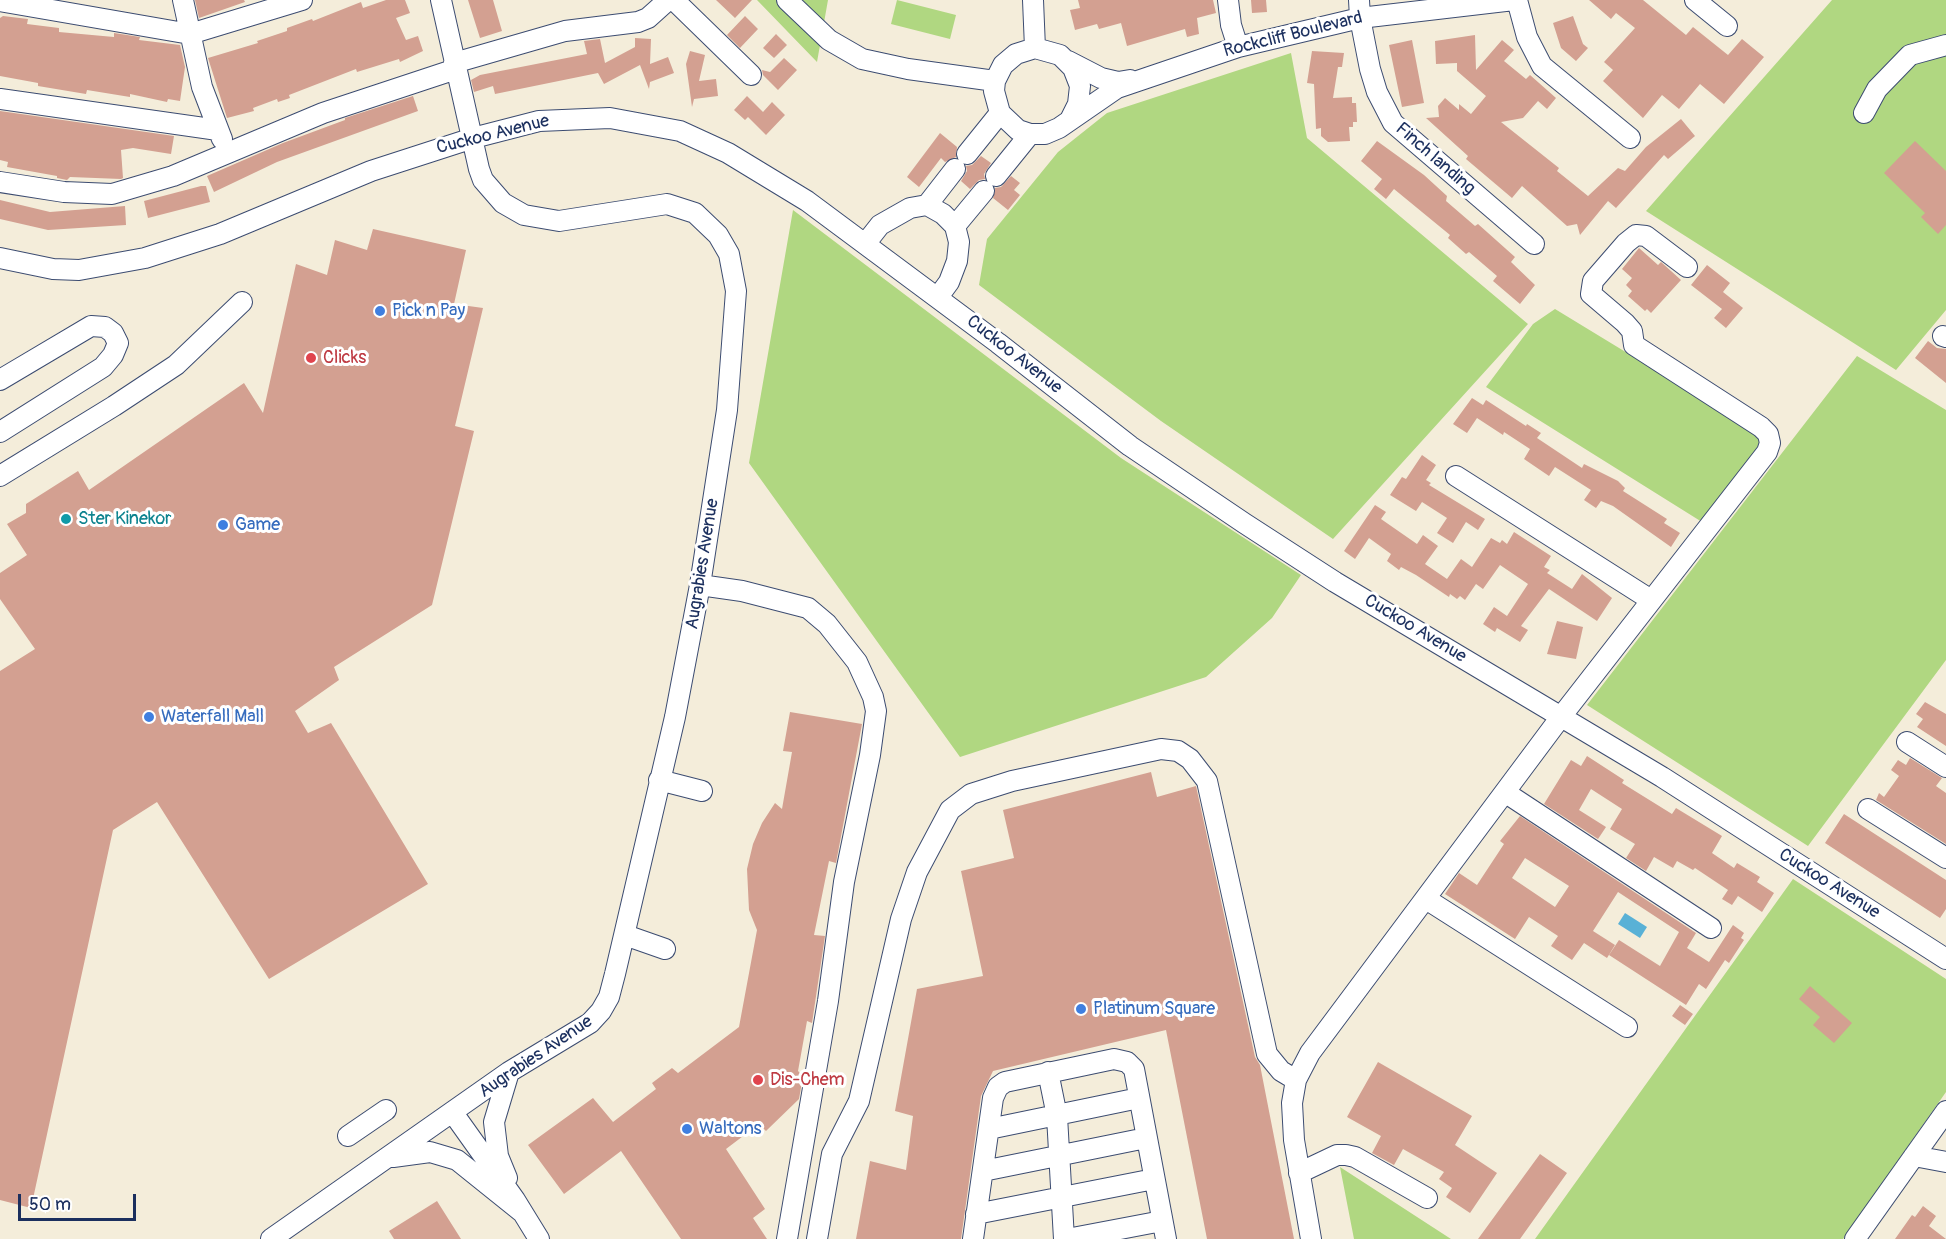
<!DOCTYPE html>
<html>
<head>
<meta charset="utf-8">
<style>
  body { margin:0 }
  #map { position:relative; width:1946px; height:1239px; overflow:hidden; background:#f4edda; font-family:Pangolin,sans-serif }
  canvas { display:block }
  .scale { position:absolute; left:18px; top:1194px; width:118px; height:27px; box-sizing:border-box; border:3px solid #1b2f5e; border-top:0; padding-left:8px; font-size:18px; line-height:21px; white-space:nowrap; color:#1b2f5e; -webkit-text-stroke:4px #fff; paint-order:stroke }
</style>
</head>
<body>
<div id="map">
<canvas width="1946" height="1239"></canvas>
<div class="scale">50 m</div>
</div>
<script>
const ctx = document.querySelector('canvas').getContext('2d');
ctx.lineJoin = 'round';
function fill(path, color) { ctx.fillStyle = color; ctx.fill(path, 'evenodd'); }
const shape = rows => new Path2D(rows.map(r => 'M' + r).join(''));
function stroke(path, color, width, dash) { ctx.strokeStyle = color; ctx.lineWidth = width; ctx.lineCap = dash ? 'butt' : 'round'; ctx.setLineDash(dash || []); ctx.stroke(path); }
function write(font, color, halo, rows, align = 'center') {
  ctx.font = font + ' Pangolin,sans-serif'; ctx.lineWidth = 6; ctx.setLineDash([]); ctx.textBaseline = 'middle'; ctx.strokeStyle = halo; ctx.fillStyle = color; for (const [text, x, y, turn = 0] of rows) {
    ctx.save(); ctx.translate(x, y); ctx.rotate((+turn || 0) * Math.PI / 180); ctx.textAlign = isNaN(turn) ? turn : align; if (halo) ctx.strokeText(text, 0, 0); ctx.fillText(text, 0, 0); ctx.restore();
  }
}
fill(shape([
  [757,0,828,0,817,62],
  [897,0,956,15,950,39,891,24],
  [1832,0,1946,0,1946,310,1896,370,1646,211],
  [1291,53,1307,138,1528,324,1333,539,1161,421,979,285,987,239,1058,152,1107,113],
  [793,210,1121,458,1301,575,1272,618,1206,677,960,757,749,463],
  [1555,309,1757,432,1760,442,1758,454,1702,522,1486,387,1533,324],
  [1857,356,1946,410,1946,660,1808,846,1587,705],
  [1793,879,1946,979,1946,1092,1843,1239,1535,1239],
  [1340,1167,1451,1239,1354,1239]
]), '#b0d781');
fill(shape([
  [1625,913,1647,927,1640,938,1618,924]
]), '#59b1d6');
fill(shape([
  [195,0,244,0,245,2,199,18],
  [386,0,405,0,410,13,396,18,406,40,418,36,423,51,400,62,399,59,357,72,356,69,289,95,290,98,278,102,277,99,253,108,254,111,227,118,208,58,258,43,257,41,287,31,287,28,312,19,313,21,361,2,363,8],
  [468,0,493,0,502,31,480,38],
  [716,0,752,0,735,18],
  [1078,0,1213,0,1216,13,1197,18,1199,34,1187,37,1185,29,1127,46,1121,23,1099,29,1097,24,1075,30,1070,10,1080,8],
  [1251,0,1266,0,1267,12,1252,13],
  [1589,0,1643,0,1686,35,1693,27,1728,55,1742,39,1764,57,1724,104,1700,84,1679,109,1662,95,1643,118,1603,81,1613,70,1604,62,1635,28,1616,13,1611,19],
  [3,16,28,19,27,24,59,28,59,32,114,37,114,33,140,37,139,40,180,45,185,67,180,101,168,99,167,102,130,94,130,97,87,90,86,94,38,86,38,83,0,76,0,18],
  [745,16,758,29,740,48,727,35],
  [1573,16,1583,44,1588,48,1576,61,1561,48,1553,23],
  [776,34,787,45,774,58,763,48],
  [1475,35,1476,70,1502,40,1514,50,1504,61,1526,79,1530,75,1556,98,1547,109,1538,101,1523,118,1501,122,1559,168,1557,171,1588,196,1618,168,1625,171,1646,147,1681,119,1695,136,1668,159,1664,155,1616,208,1608,201,1580,235,1577,224,1567,226,1522,186,1512,198,1466,159,1468,156,1426,118,1439,117,1438,106,1445,98,1459,110,1459,104,1471,114,1486,96,1457,71,1457,63,1436,64,1435,41],
  [635,38,651,39,650,64,668,57,674,73,650,82,649,89,640,65,604,84,598,73,495,94,493,86,474,92,471,80,480,75,587,54,584,41,600,39,605,63,635,47],
  [1412,40,1424,103,1402,107,1389,45],
  [690,51,705,55,699,81,716,79,718,96,694,99,692,107,686,64],
  [1312,51,1344,53,1342,67,1338,67,1333,98,1352,97,1352,103,1356,103,1357,122,1353,122,1353,127,1349,127,1350,141,1328,142,1321,136,1321,128,1316,129,1314,84,1307,83],
  [784,58,797,70,778,90,763,75,762,70,770,72],
  [413,96,418,111,277,162,214,192,207,176,283,143,345,120,345,118],
  [747,96,763,112,772,102,785,115,766,135,748,117,745,120,734,110],
  [0,111,174,136,171,154,133,148,121,150,123,178,121,179,70,177,67,180,57,178,57,176,7,167,8,162,0,160],
  [940,133,957,147,956,157,945,162,941,158,919,187,907,177],
  [1377,141,1424,175,1447,196,1446,201,1475,226,1478,224,1515,257,1511,262,1535,285,1520,304,1493,281,1497,276,1469,252,1466,254,1448,238,1450,235,1394,189,1386,199,1374,189,1382,179,1361,161],
  [1915,141,1946,171,1946,225,1938,234,1921,217,1925,213,1884,173],
  [981,156,991,163,984,174,985,179,979,180,970,189,961,181,967,171,966,166,972,165],
  [1011,176,1020,183,1014,190,1020,195,1008,210,993,198,995,188,1001,187],
  [201,186,206,186,210,202,148,218,144,201],
  [0,200,50,212,125,206,126,225,48,230,0,219],
  [373,229,466,250,454,304,483,308,455,426,474,431,432,605,334,667,339,680,295,711,308,733,331,723,428,884,269,979,157,802,113,830,31,1208,0,1200,0,671,35,649,0,599,0,573,27,555,7,524,26,513,26,504,78,471,89,490,244,383,263,413,296,264,327,275,335,240,367,250],
  [1639,248,1658,265,1661,262,1681,280,1651,313,1647,309,1645,311,1628,296,1632,291,1626,285,1632,278,1622,269],
  [1707,265,1730,283,1723,292,1743,308,1726,328,1714,318,1722,309,1691,285],
  [1928,341,1937,348,1946,349,1946,383,1915,358],
  [1472,398,1483,405,1486,400,1526,426,1527,424,1541,433,1537,438,1582,468,1584,464,1618,481,1625,488,1623,491,1667,519,1664,523,1680,533,1671,547,1613,506,1601,501,1596,508,1584,500,1591,490,1555,467,1549,476,1524,459,1530,449,1504,432,1503,435,1477,418,1467,433,1453,424],
  [1422,455,1436,465,1426,480,1431,483,1429,485,1485,519,1478,530,1466,522,1453,543,1437,533,1447,518,1422,502,1416,511,1390,495,1402,477,1406,479],
  [1375,505,1386,512,1381,519,1417,544,1423,535,1438,546,1425,564,1447,579,1461,559,1472,567,1491,538,1500,543,1502,540,1507,544,1514,532,1551,556,1544,567,1550,570,1547,573,1572,589,1582,574,1612,598,1597,621,1549,589,1521,626,1528,630,1520,642,1497,628,1495,632,1483,624,1494,607,1507,616,1528,584,1500,565,1483,589,1476,584,1465,600,1460,596,1457,599,1450,594,1449,597,1416,575,1401,567,1399,570,1387,561,1391,554,1369,538,1355,559,1344,551],
  [1557,621,1583,627,1576,659,1547,654],
  [1925,702,1946,714,1946,746,1917,727,1923,719,1916,714],
  [790,712,862,724,836,863,829,861,814,935,825,936,812,1023,807,1021,798,1071,803,1076,799,1099,766,1131,759,1124,726,1149,765,1209,753,1218,767,1239,681,1239,621,1151,564,1194,528,1145,593,1098,613,1122,656,1089,652,1083,672,1068,678,1073,739,1027,757,930,749,910,747,869,753,844,762,823,775,803,782,809,792,752,783,751],
  [1587,756,1624,780,1622,783,1672,814,1676,808,1722,836,1712,853,1734,868,1737,863,1760,877,1757,882,1774,893,1762,912,1738,896,1732,905,1722,899,1728,890,1695,868,1693,870,1677,861,1673,868,1654,857,1646,871,1626,858,1635,844,1610,829,1622,809,1591,789,1579,810,1606,827,1598,839,1544,804,1571,760,1581,766],
  [1910,758,1942,778,1936,786,1946,793,1946,844,1876,800,1879,793,1884,797,1899,776,1891,770,1898,760,1906,765],
  [1151,772,1157,797,1196,786,1255,1057,1260,1065,1294,1239,1207,1239,1166,1030,993,1071,981,1096,961,1239,856,1239,870,1161,906,1170,913,1116,895,1111,917,989,983,976,961,871,1014,858,1003,810],
  [1844,814,1946,880,1946,909,1940,918,1825,843],
  [1520,816,1696,933,1687,948,1709,962,1733,925,1744,933,1741,938,1744,940,1729,963,1725,960,1706,989,1699,984,1686,1005,1609,955,1619,940,1660,966,1679,932,1618,892,1593,931,1615,945,1607,958,1584,943,1572,960,1551,946,1558,936,1529,917,1515,939,1445,894,1459,873,1477,885,1504,844,1500,841],
  [1525,858,1569,886,1555,907,1512,878],
  [1810,986,1852,1023,1834,1043,1813,1025,1820,1017,1799,999],
  [1680,1005,1693,1014,1685,1025,1672,1016],
  [1378,1062,1472,1116,1455,1145,1497,1173,1470,1213,1446,1197,1452,1188,1439,1179,1444,1172,1403,1149,1394,1165,1372,1153,1381,1136,1347,1117],
  [1540,1154,1567,1173,1520,1239,1478,1239],
  [437,1201,461,1239,394,1239,389,1231],
  [1923,1206,1936,1216,1929,1226,1946,1239,1895,1239,1912,1215,1915,1217]
]), '#d3a091');
const minor = shape([
  [183,0,202,87,222,139],
  [674,0,751,75],
  [787,0,829,40,862,59,908,69,995,81],
  [1033,0,1035,48],
  [1228,0,1231,25,1238,47],
  [1359,0,1360,18,1370,69,1377,92,1393,123,1534,244],
  [1517,0,1527,37,1542,66,1630,138],
  [1695,0,1727,26],
  [0,1,190,34,302,0],
  [1068,61,1101,78,1118,82,1130,80],
  [454,63,565,31,638,22,648,18,668,0],
  [0,99,218,130],
  [1864,113,1877,89,1910,55,1946,45],
  [1071,118,1078,104,1080,86,1073,68,1060,55,1035,48,1016,54,1003,65,995,81,994,91,1000,113,1018,130,1030,134,1045,134,1059,128,1117,88,1238,47,1360,18,1514,0],
  [967,154,1000,113],
  [996,176,1030,134],
  [0,182,64,192,112,194,173,176,323,113,456,69],
  [927,205,955,169],
  [955,226,984,191],
  [865,244,880,225,910,208,927,205,943,214,955,226,959,242,957,261,949,282,938,297],
  [0,258,53,269,79,270,145,258,220,234,371,171,473,138,539,121,610,118,680,131,728,153,807,201,998,343,1130,446,1244,523,1335,582,1662,777,1946,959],
  [1943,336,1946,337],
  [0,380,91,326,105,327,113,333,118,343,113,355,103,367,0,432],
  [0,476,114,406,176,365,242,302],
  [1456,476,1651,600],
  [700,585,742,591,808,608,827,624,857,662,873,697,876,711,870,755,844,882,828,1001,787,1239],
  [1907,742,1946,767],
  [659,780,702,791],
  [1506,793,1711,928],
  [1868,809,1946,858],
  [1426,899,1627,1027],
  [625,935,665,949],
  [1048,1072,1057,1116,1064,1239],
  [453,1113,515,1200,539,1239],
  [989,1129,1139,1098],
  [348,1136,386,1110],
  [1914,1156,1946,1162],
  [393,1157,430,1152,457,1160,523,1213],
  [983,1171,1146,1138],
  [1299,1173,1337,1155,1346,1155,1355,1157,1427,1198],
  [507,1178,498,1156,494,1122,509,1072],
  [976,1214,1154,1179],
  [271,1239,509,1072,590,1023,601,1011,609,997,615,974,675,717,700,585,727,410,736,291,729,254,718,235,695,213,667,204,559,221,524,215,503,203,483,180,479,169,441,0],
  [817,1239,832,1154,859,1101,901,919,917,872,950,810,971,794,1012,781,1161,749,1178,751,1190,759,1207,781,1267,1054,1281,1071,1296,1080],
  [973,1239,993,1098,998,1087,1005,1082,1114,1059,1127,1062,1134,1069,1166,1239],
  [1067,1239,1162,1221],
  [1311,1239,1294,1140,1292,1103,1296,1080,1310,1053,1560,718,1767,452,1770,443,1768,434,1761,427,1634,345,1632,331,1625,323,1591,294,1593,281,1626,243,1636,235,1646,236,1687,267],
  [1855,1239,1946,1111]
]);
stroke(minor, '#3c4c71', 22);
stroke(minor, '#fff', 20);
for (const [x, y, r, color] of [
  [380,311,6,"#3f7fe0"],
  [311,358,6,"#e0444e"],
  [66,519,6,"#0f9aa8"],
  [223,525,6,"#3f7fe0"],
  [149,717,6,"#3f7fe0"],
  [1081,1009,6,"#3f7fe0"],
  [758,1080,6,"#e0444e"],
  [687,1129,6,"#3f7fe0"]
]) { const dot = new Path2D(); dot.arc(x, y, r, 0, 2 * Math.PI); ctx.fillStyle = color; ctx.fill(dot); stroke(dot, '#fff', 2); }
write('18px', '#1b2f5e', '#fff', [
  ["Rockcliff Boulevard",1293,35,-14],
  ["Cuckoo Avenue",493,135,-14],
  ["Finch landing",1435,159,41],
  ["Cuckoo Avenue",1014,355,38],
  ["Augrabies Avenue",703,564,-81],
  ["Cuckoo Avenue",1415,629,31],
  ["Cuckoo Avenue",1829,884,32],
  ["Augrabies Avenue",536,1057,-34]
]);
write('18px', '#366cbe', '#fff', [
  ["Pick n Pay",392,311],
  ["Game",235,525],
  ["Waterfall Mall",161,717],
  ["Platinum Square",1093,1009],
  ["Waltons",699,1129]
], 'left');
write('18px', '#be3a42', '#fff', [
  ["Clicks",323,358],
  ["Dis-Chem",770,1080]
], 'left');
write('18px', '#0d838f', '#fff', [
  ["Ster Kinekor",78,519]
], 'left');
</script>
</body>
</html>
